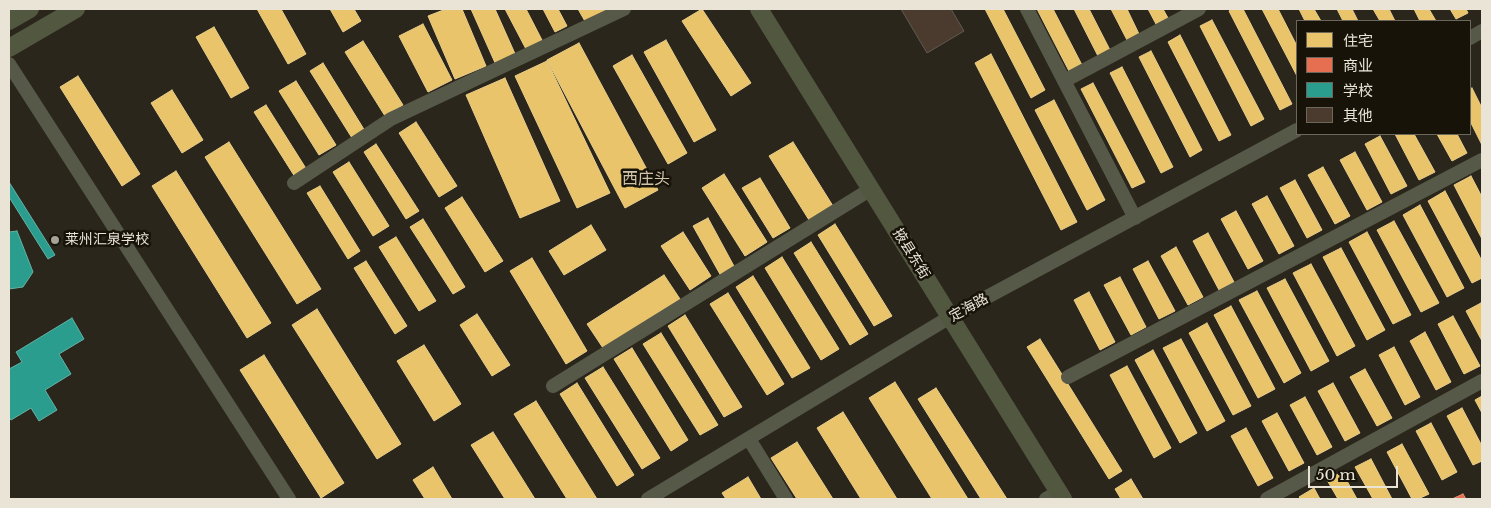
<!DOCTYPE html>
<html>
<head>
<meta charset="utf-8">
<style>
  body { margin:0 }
  #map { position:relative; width:1491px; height:508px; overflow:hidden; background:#2b261b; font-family:"Libre Baskerville","Noto Sans SC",serif }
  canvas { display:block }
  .frame { position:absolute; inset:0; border:10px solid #eae4d7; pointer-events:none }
  .legend { position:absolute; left:1296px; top:20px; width:175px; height:115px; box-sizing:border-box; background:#171309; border:1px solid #6b675b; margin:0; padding:6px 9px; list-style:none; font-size:15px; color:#eae4d7 }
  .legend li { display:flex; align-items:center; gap:10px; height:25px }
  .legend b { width:25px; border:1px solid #6b675b }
  .scale { position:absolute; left:1308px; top:466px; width:90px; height:22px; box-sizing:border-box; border:2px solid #eae4d7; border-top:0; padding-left:6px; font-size:15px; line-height:18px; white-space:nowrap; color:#eae4d7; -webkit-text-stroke:4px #171309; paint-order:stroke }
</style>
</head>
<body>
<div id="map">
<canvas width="1491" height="508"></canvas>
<div class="frame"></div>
<ul class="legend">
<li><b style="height:14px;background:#e9c46a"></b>住宅</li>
<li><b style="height:14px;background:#e76f51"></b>商业</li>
<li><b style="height:14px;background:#2a9d8f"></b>学校</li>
<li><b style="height:14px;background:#4a3b2e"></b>其他</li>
</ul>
<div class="scale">50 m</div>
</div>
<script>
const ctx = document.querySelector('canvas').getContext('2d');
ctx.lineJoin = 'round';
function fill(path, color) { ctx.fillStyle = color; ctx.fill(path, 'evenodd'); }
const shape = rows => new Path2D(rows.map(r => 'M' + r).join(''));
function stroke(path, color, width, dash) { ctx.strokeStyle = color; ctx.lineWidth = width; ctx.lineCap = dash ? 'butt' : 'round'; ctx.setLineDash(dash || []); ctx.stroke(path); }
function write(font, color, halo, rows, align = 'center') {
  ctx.font = font + ' "Libre Baskerville","Noto Sans SC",serif'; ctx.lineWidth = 5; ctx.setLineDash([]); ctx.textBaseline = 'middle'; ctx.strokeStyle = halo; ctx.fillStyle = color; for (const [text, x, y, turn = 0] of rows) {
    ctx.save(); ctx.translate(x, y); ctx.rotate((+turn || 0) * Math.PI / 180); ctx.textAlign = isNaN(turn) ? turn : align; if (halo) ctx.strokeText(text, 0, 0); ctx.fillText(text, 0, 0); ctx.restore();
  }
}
const homes = shape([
  [257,9,281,9,306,54,288,64,257,9],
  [330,9,354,9,361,21,343,32,330,9],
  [446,9,462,9,486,66,455,79,428,16,446,9],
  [471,9,495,9,516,56,496,65,471,9],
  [505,9,526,9,543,42,527,51,505,9],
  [543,9,558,9,567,26,555,32,543,9],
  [578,9,607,9,608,11,586,23,578,9],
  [702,9,751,83,731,96,682,21,702,9],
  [985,9,1003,9,1045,90,1031,98,985,9],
  [1037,9,1053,9,1082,65,1069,71,1037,9],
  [1074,9,1089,9,1110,50,1098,56,1074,9],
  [1111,9,1127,9,1139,34,1127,40,1111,9],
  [1148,9,1163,9,1168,18,1156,24,1148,9],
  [1232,9,1243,9,1292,104,1280,110,1229,11,1232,9],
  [1262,9,1278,9,1297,46,1297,76,1262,9],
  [1299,9,1314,9,1321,21,1305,21,1299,9],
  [1337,9,1352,9,1358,21,1343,21,1337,9],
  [1373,9,1389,9,1395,21,1380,21,1373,9],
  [1414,9,1429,9,1436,21,1420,21,1414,9],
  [1450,9,1466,9,1468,13,1456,19,1450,9],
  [1212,20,1264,119,1251,126,1200,26,1212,20],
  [423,24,452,80,428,92,399,36,423,24],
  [214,27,249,88,231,98,196,37,214,27],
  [1180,35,1231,135,1219,141,1168,42,1180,35],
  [666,40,716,130,694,142,644,52,666,40],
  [363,41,403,105,385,116,345,52,363,41],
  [579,43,658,190,625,208,547,60,579,43],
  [1151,51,1202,150,1190,157,1139,57,1151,51],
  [991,54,1077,222,1061,230,975,63,991,54],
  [632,55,687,153,668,164,613,66,632,55],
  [547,61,610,193,577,208,515,76,547,61],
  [323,63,365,131,352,138,310,71,323,63],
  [1122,67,1173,167,1161,173,1110,73,1122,67],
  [78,76,140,174,122,186,60,87,78,76],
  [505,78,560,201,520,218,466,95,505,78],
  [296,81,336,145,319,155,279,91,296,81],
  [1093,83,1145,182,1132,188,1081,89,1093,83],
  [1472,88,1482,108,1482,145,1470,121,1470,89,1472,88],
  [172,90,203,140,182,153,151,103,172,90],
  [1054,100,1105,200,1087,210,1035,110,1054,100],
  [266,105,307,170,295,177,254,112,266,105],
  [416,122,457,186,439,197,399,133,416,122],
  [1395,134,1414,134,1435,172,1419,180,1395,134],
  [1437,134,1457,134,1467,153,1452,161,1437,134],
  [1380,136,1407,186,1391,194,1365,144,1380,136],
  [229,142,321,289,297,304,205,157,229,142],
  [793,142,833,206,809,220,769,156,793,142],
  [376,144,419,211,406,219,364,152,376,144],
  [1355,152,1382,202,1367,210,1340,160,1355,152],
  [349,162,389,226,373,236,333,172,349,162],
  [1323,167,1350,216,1335,224,1308,175,1323,167],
  [176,171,271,323,247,338,152,186,176,171],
  [724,174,767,242,745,256,702,188,724,174],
  [1471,176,1482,197,1482,239,1454,185,1471,176],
  [760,178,790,228,773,238,742,188,760,178],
  [1295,180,1322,230,1307,238,1280,188,1295,180],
  [320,186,360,251,348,259,307,193,320,186],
  [1445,191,1482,261,1482,278,1472,283,1428,201,1445,191],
  [1267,196,1294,246,1279,254,1252,204,1267,196],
  [462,197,503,261,485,272,445,208,462,197],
  [1420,205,1464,288,1447,297,1403,215,1420,205],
  [1236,211,1263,261,1248,269,1221,219,1236,211],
  [708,218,735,268,721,276,693,226,708,218],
  [423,219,465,287,453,294,410,227,423,219],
  [1394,221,1439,303,1421,312,1377,230,1394,221],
  [835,224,892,316,874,326,818,235,835,224],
  [591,225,606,250,564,275,549,251,591,225],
  [683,232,711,276,690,290,661,246,683,232],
  [1367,232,1411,315,1393,324,1349,242,1367,232],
  [1208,233,1234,282,1219,290,1193,241,1208,233],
  [396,237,436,301,419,311,379,247,396,237],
  [811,242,868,334,850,345,794,253,811,242],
  [1176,247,1203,297,1188,305,1161,256,1176,247],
  [1341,248,1385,330,1367,340,1323,257,1341,248],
  [782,257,839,349,821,360,765,268,782,257],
  [532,258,587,351,566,364,510,271,532,258],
  [366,261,407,326,395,334,354,268,366,261],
  [1148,261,1175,311,1159,319,1133,269,1148,261],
  [1311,264,1355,346,1337,356,1293,273,1311,264],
  [664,275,680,299,603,348,587,324,664,275],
  [753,276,810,368,792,378,736,287,753,276],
  [1120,277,1146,327,1131,335,1104,285,1120,277],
  [1285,279,1329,361,1311,371,1267,288,1285,279],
  [1257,291,1301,373,1284,383,1239,300,1257,291],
  [1089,292,1115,342,1100,350,1074,300,1089,292],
  [728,293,784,384,767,395,710,304,728,293],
  [1481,303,1482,305,1482,341,1466,311,1481,303],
  [1231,306,1275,389,1258,398,1214,315,1231,306],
  [317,309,401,444,377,459,292,325,317,309],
  [477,314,510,365,492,376,460,325,477,314],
  [685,315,742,407,724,417,668,326,685,315],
  [1453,316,1480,366,1464,374,1438,324,1453,316],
  [1207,323,1251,406,1233,415,1189,333,1207,323],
  [1425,332,1451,382,1436,390,1410,341,1425,332],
  [661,333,718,425,700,435,643,344,661,333],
  [1040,339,1122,471,1109,479,1027,347,1040,339],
  [1181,339,1225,421,1207,431,1163,348,1181,339],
  [424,345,461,404,434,421,397,361,424,345],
  [1394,347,1420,397,1405,405,1379,355,1394,347],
  [632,348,688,440,671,451,614,359,632,348],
  [1153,350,1197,433,1180,443,1135,360,1153,350],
  [264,355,344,483,321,498,240,370,264,355],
  [1127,366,1171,448,1154,458,1110,375,1127,366],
  [603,367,660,458,642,469,585,378,603,367],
  [1365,369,1392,418,1377,426,1350,377,1365,369],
  [895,382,968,499,932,499,869,398,895,382],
  [577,383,634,475,617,486,560,394,577,383],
  [1333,383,1360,433,1345,441,1318,391,1333,383],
  [936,388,1007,499,981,499,918,399,936,388],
  [1482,396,1482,413,1475,400,1482,396],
  [1305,397,1332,447,1317,455,1290,405,1305,397],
  [536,401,597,499,567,499,514,414,536,401],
  [1462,408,1482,446,1482,461,1473,465,1447,416,1462,408],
  [843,412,897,499,861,499,817,428,843,412],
  [1277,413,1304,463,1289,471,1262,421,1277,413],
  [1431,423,1457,472,1442,480,1416,431,1431,423],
  [1246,428,1273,478,1258,486,1231,436,1246,428],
  [493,432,535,499,505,499,471,445,493,432],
  [797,442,833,499,797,499,771,458,797,442],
  [1402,444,1429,494,1418,499,1412,499,1387,452,1402,444],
  [1371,459,1392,499,1373,499,1355,467,1371,459],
  [433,467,452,499,425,499,413,480,433,467],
  [1342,472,1357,499,1338,499,1327,480,1342,472],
  [748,477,761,499,726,499,722,493,748,477],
  [1131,479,1143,499,1121,499,1115,489,1131,479],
  [1314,488,1320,499,1301,499,1299,497,1314,488]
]);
fill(homes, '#e9c46a');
stroke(homes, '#e9ce8b', 1);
const shops = shape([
  [1463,494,1466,499,1452,499,1463,494]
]);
fill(shops, '#e76f51');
stroke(shops, '#e89279', 1);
const schools = shape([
  [9,182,55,255,48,259,9,197,9,182],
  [17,231,33,272,23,287,9,289,9,232,17,231],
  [72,318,84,339,59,354,71,374,45,390,57,410,39,421,31,408,11,420,9,417,9,369,22,362,16,352,72,318]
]);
fill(schools, '#2a9d8f');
stroke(schools, '#64b2a5', 1);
const building = shape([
  [901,9,951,9,964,31,927,53,901,9]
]);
fill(building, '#4a3b2e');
stroke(building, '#615a53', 1);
stroke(shape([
  [1027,9,1135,218],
  [1470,38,1482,31],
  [9,64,289,499],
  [1064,81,1199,9],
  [294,183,391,119,624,9],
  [1068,377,1482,160],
  [553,386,871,189],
  [749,439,786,499],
  [648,499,950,317,1297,130],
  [1046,499,1059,492],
  [1267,499,1482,381]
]), '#565947', 14);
stroke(shape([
  [759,9,1063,499],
  [9,21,30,9],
  [9,48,76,9]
]), '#525740', 18);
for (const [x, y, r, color] of [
  [55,240,5,"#a7a295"]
]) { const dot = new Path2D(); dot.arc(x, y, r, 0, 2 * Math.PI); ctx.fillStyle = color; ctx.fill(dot); stroke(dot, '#171309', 2); }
write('14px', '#eae4d7', '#171309', [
  ["莱州汇泉学校",65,240]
], 'left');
write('14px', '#eae4d7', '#171309', [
  ["掖县东街",911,254,58],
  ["定海路",969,308,-29]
]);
write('16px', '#cfc4aa', '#171309', [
  ["西庄头",646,179]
]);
</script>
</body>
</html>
